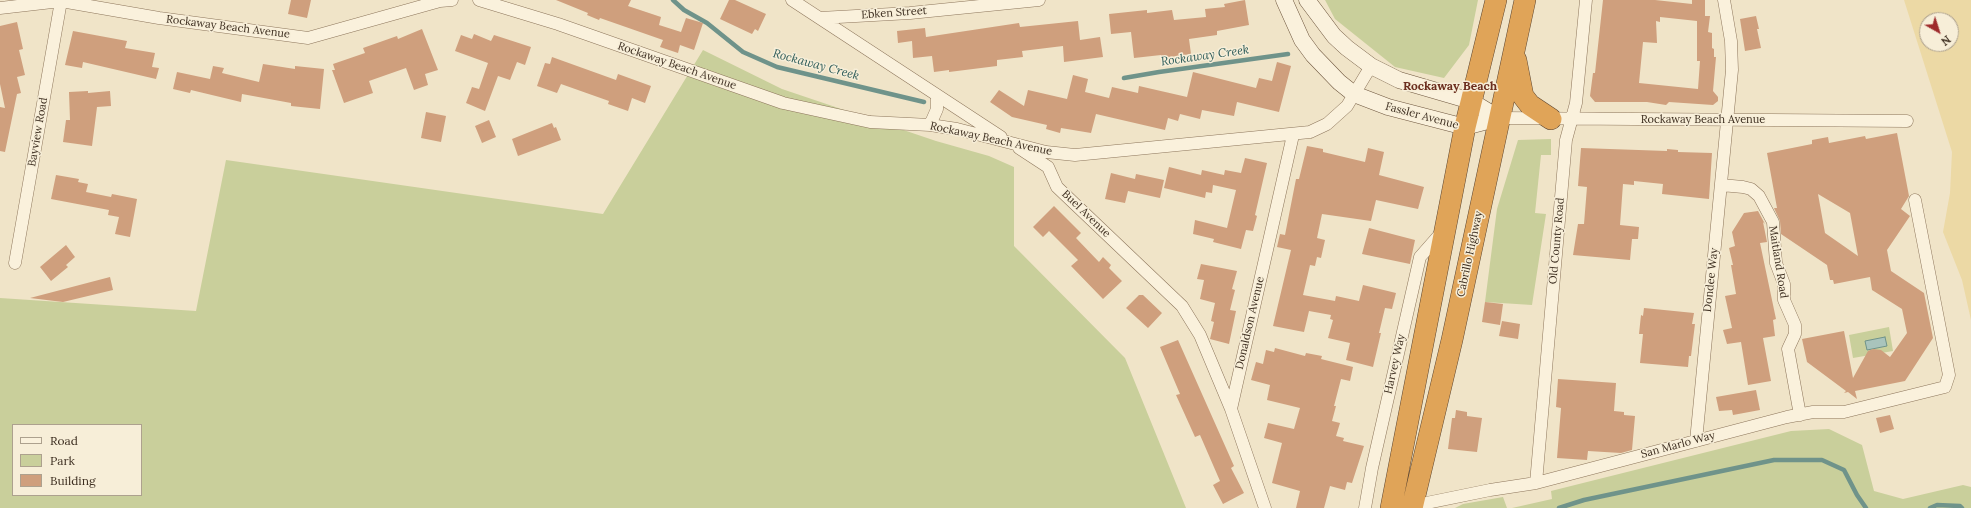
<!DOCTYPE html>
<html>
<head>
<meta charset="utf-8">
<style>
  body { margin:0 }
  #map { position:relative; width:1971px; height:508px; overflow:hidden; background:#f0e4c8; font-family:Lora,serif }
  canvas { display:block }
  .legend { position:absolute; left:12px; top:424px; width:130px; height:72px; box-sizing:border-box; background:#f7eed8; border:1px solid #ada18e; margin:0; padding:5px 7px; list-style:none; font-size:12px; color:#3d2e20 }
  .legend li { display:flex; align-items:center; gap:8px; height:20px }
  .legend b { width:20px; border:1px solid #ada18e }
  .north { position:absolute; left:1919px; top:12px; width:40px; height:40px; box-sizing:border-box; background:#f7eed8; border:1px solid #ada18e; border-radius:50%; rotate:141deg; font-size:11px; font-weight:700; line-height:16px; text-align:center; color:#3d2e20 }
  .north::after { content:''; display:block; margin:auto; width:14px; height:18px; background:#9e2a2b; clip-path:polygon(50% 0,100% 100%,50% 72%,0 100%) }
</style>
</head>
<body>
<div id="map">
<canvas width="1971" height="508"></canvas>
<ul class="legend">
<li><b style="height:5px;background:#faf1dc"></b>Road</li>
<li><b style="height:11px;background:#c9cf9b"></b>Park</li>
<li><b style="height:11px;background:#cf9f7d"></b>Building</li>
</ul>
<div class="north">N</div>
</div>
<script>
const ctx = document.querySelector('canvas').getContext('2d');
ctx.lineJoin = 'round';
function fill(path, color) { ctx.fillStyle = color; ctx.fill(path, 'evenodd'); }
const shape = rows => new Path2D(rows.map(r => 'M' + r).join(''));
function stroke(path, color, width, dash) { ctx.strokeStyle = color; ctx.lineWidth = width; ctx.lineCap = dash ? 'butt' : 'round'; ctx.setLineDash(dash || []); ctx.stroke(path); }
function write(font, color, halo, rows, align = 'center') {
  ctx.font = font + ' Lora,serif'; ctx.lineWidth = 3; ctx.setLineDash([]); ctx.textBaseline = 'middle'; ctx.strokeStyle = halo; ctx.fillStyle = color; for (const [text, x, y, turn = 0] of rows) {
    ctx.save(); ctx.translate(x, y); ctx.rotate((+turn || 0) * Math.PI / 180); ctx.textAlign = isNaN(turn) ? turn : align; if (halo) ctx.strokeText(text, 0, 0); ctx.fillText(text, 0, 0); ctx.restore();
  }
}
fill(shape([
  [1325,0,1478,0,1469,45,1444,78,1395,67,1335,19],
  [703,50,782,89,936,141,989,156,1014,167,1014,246,1125,358,1186,508,0,508,0,298,196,311,226,160,603,214],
  [13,425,141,425,141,495,13,495],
  [1551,139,1551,155,1541,155,1535,213,1546,214,1532,305,1485,302,1497,209,1518,140],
  [1889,327,1893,351,1853,358,1849,335],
  [1829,429,1862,445,1874,491,1903,499,1963,485,1971,487,1971,508,1512,508,1552,499,1551,491,1791,431],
  [1503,497,1507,508,1455,508,1463,504]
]), '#c9cf9b');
fill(shape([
  [1904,0,1971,0,1971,320,1962,280,1943,232,1950,193,1952,152],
  [1927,20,1951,20,1951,44,1927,44]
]), '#ecd9a5');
const water = shape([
  [1885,337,1887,346,1867,350,1865,341,1885,337]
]);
fill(water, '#a9c4bc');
stroke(water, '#6f938a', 1);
stroke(shape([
  [673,0,684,10,707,23,743,52,777,67,924,102],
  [1124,78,1159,72,1288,54],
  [1559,508,1584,500,1774,460,1822,460,1844,470,1857,495,1866,508],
  [1930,508,1937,505,1960,506,1962,508]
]), '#6f938a', 4.5);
fill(shape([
  [291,0,311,0,307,18,288,14],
  [556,0,631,0,628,6,661,17,659,25,681,32,686,18,703,23,694,50,680,45,678,53,660,47,663,40,600,18,599,20,587,15,588,13],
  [729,0,735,0,766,14,758,31,755,29,752,34,720,19],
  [1245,0,1249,25,1217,31,1217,35,1189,39,1191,54,1162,58,1161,55,1134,58,1131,32,1111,34,1109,14,1147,10,1147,13,1172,10,1174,20,1206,17,1205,9,1225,7,1224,4],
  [1603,0,1655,0,1692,4,1692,0,1705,0,1705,16,1710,16,1708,32,1712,33,1712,48,1714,49,1714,57,1716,57,1713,91,1718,97,1718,101,1713,105,1669,102,1666,105,1647,102,1595,102,1590,96,1593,73,1595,73],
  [1660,17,1697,21,1697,61,1700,61,1698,89,1639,83,1643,42,1657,43,1656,21,1660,22],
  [1756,16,1759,29,1757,29,1761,48,1745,51,1740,19],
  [1078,21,1080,40,1100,37,1103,57,1064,62,1063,46,1022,51,1023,57,997,60,997,66,949,72,949,70,934,72,932,56,913,58,912,41,898,43,897,31,925,28,926,37,1019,23,1020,27],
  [17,22,23,49,19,50,25,75,17,77,21,93,17,94,5,152,0,151,0,107,5,108,0,84,0,26],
  [422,29,438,70,425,74,428,85,414,90,406,68,369,81,373,93,344,103,332,70,335,70,333,64,365,53,363,48,397,36,398,39],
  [73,31,127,41,125,48,155,53,152,67,159,68,156,79,83,62,82,68,65,65],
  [474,34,491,41,494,35,531,47,525,65,517,62,510,80,498,76,485,111,466,103,472,87,479,89,488,63,455,51,461,35,472,39],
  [552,57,616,80,618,74,651,86,645,103,632,98,628,111,608,104,609,101,561,84,557,93,537,86,545,63,550,64],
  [1277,62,1291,66,1279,112,1237,102,1234,116,1202,110,1200,119,1180,114,1178,121,1168,118,1165,130,1096,114,1091,133,1061,128,1060,133,1046,129,1047,125,1012,117,990,102,999,90,1024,106,1028,90,1067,99,1073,75,1088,79,1085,92,1109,98,1112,87,1138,93,1139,86,1187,97,1193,72,1256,88,1259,78,1272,81],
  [263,64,295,69,295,66,324,69,320,109,291,106,291,103,242,94,241,102,191,90,190,93,173,89,177,72,210,79,213,66,224,68,222,73,259,82],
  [88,91,88,93,110,91,111,106,97,107,92,146,63,142,66,120,70,120,69,92],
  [426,112,446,116,441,142,421,138],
  [489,120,496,137,482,143,475,126],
  [552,123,554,128,556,127,561,140,518,156,512,139],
  [1897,133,1909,196,1901,209,1910,216,1887,250,1891,271,1924,293,1933,338,1905,381,1855,391,1857,399,1848,392,1844,393,1846,391,1807,362,1802,339,1844,331,1853,378,1868,351,1873,349,1881,350,1890,357,1907,333,1902,309,1872,290,1870,277,1834,284,1833,280,1830,280,1827,265,1781,234,1780,221,1774,208,1777,208,1767,153,1812,144,1812,140,1828,137,1829,143,1865,136,1866,139],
  [1818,194,1850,213,1858,256,1825,233],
  [1307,146,1323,149,1323,152,1365,162,1368,148,1384,152,1379,175,1424,187,1418,209,1376,200,1371,221,1322,214,1317,238,1325,240,1321,258,1317,257,1315,266,1310,265,1303,295,1335,301,1336,296,1359,301,1363,285,1396,293,1392,309,1385,308,1379,333,1381,333,1373,367,1346,360,1350,343,1328,338,1333,320,1330,319,1331,315,1309,311,1304,332,1273,326,1291,250,1277,247,1280,234,1285,235,1296,179,1299,179],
  [1581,148,1667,151,1667,149,1678,150,1678,152,1712,153,1709,199,1662,194,1663,184,1634,181,1634,185,1623,184,1620,225,1639,227,1638,239,1632,239,1630,260,1573,255,1578,224,1584,224,1587,187,1578,186],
  [1245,158,1267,163,1255,215,1257,216,1253,231,1246,230,1241,249,1213,242,1214,239,1193,234,1195,220,1227,228,1236,190,1213,185,1212,193,1206,192,1205,198,1164,188,1169,167,1201,175,1202,170,1224,175,1225,170,1241,173],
  [1111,173,1135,179,1136,174,1164,180,1160,198,1128,191,1125,203,1105,199],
  [56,175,79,179,78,182,88,184,86,192,111,197,112,194,137,199,130,237,115,234,119,217,108,215,109,210,51,199],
  [1054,206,1081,233,1076,238,1099,262,1103,257,1111,265,1109,268,1122,281,1103,299,1071,266,1078,260,1049,231,1043,237,1033,227],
  [1758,211,1765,224,1763,222,1767,242,1760,243,1776,319,1773,320,1775,336,1763,338,1771,381,1748,385,1741,342,1727,344,1723,330,1732,328,1725,296,1736,294,1731,265,1733,265,1729,248,1735,246,1732,232,1744,213],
  [1369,228,1415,240,1410,264,1362,254],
  [66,245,75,257,66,265,68,267,51,281,40,267],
  [1201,264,1237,271,1232,289,1235,290,1230,310,1236,311,1229,344,1210,339,1214,322,1211,321,1215,303,1200,299,1204,280,1197,279],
  [110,277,113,290,63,302,30,298],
  [1139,295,1143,295,1162,313,1148,328,1126,308],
  [1485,302,1503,304,1500,325,1482,322],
  [1644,308,1694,313,1692,324,1695,324,1691,356,1689,356,1688,367,1640,363,1643,334,1639,334,1641,315,1643,316],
  [1502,321,1520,324,1518,339,1499,336],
  [1178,340,1234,466,1231,468,1244,493,1223,504,1213,485,1220,481,1200,435,1195,437,1176,395,1180,394,1160,347],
  [1275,348,1305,356,1306,353,1322,356,1321,359,1353,367,1350,381,1341,379,1334,406,1336,406,1332,421,1340,423,1336,436,1344,438,1343,441,1364,446,1352,483,1347,482,1345,490,1330,486,1324,508,1296,508,1300,491,1272,483,1282,443,1264,438,1268,423,1294,429,1300,408,1267,400,1270,385,1251,380,1256,362,1263,364,1266,350,1274,352],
  [1558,379,1616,383,1614,411,1624,412,1624,415,1635,416,1632,450,1621,453,1588,451,1587,460,1557,458,1561,408,1556,407],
  [1756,390,1760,410,1733,415,1732,410,1719,411,1716,397],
  [1456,410,1467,412,1467,416,1482,418,1477,452,1448,449,1452,418,1455,418],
  [1890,415,1894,429,1880,433,1876,418]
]), '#cf9f7d');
const street = shape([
  [479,0,558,24,783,103,870,122,930,125,957,129,1046,152,1075,155,1310,132,1327,124,1347,106,1371,66],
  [792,0,1001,137],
  [0,8,61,1,159,18,308,38,440,1,452,0],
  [820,18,910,13,1039,0],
  [1499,118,1907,121],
  [930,125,937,109,937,95],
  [1019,148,1048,167,1057,187,1182,306,1200,335,1231,409,1265,508],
  [1721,185,1743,187,1751,189,1759,196,1773,222,1776,263,1784,284,1784,300,1795,325,1795,334,1788,349,1800,415],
  [15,263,61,1],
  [1231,409,1293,135],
  [1696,441,1732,70,1731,41,1724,0],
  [1536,483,1566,140,1576,103,1586,0],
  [1412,506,1490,490,1536,483,1787,417,1813,412,1844,412,1945,387,1949,375,1915,200],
  [1365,508,1372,468,1420,257,1442,232]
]);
const secondary = shape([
  [1284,0,1302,40,1313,55,1339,82,1354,94,1388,107,1465,127,1499,118],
  [1307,0,1334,36,1347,48,1371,66,1399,80,1471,101,1499,118]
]);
const highway = shape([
  [1516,60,1523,96,1530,105,1551,119],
  [1391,508,1465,127,1496,0],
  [1412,508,1452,340,1525,0]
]);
stroke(street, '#8d765c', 13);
stroke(secondary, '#6f573f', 17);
stroke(highway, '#5b4430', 22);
stroke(street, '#faf1dc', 12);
stroke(secondary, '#faf1dc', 16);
stroke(highway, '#e0a458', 21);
write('11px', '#3d2e20', '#f7eed8', [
  ["Ebken Street",894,13,-4],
  ["Rockaway Beach Avenue",228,27,7],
  ["Rockaway Beach Avenue",677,66,19],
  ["Fassler Avenue",1422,116,15],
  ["Rockaway Beach Avenue",1703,120],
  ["Bayview Road",38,132,-80],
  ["Rockaway Beach Avenue",991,139,12],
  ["Buel Avenue",1086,214,44],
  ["Old County Road",1557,241,-85],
  ["Cabrillo Highway",1470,254,-78],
  ["Maitland Road",1778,262,81],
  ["Dondee Way",1711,280,-84],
  ["Donaldson Avenue",1250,323,-77],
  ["Harvey Way",1395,364,-77],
  ["San Marlo Way",1678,445,-15]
]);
write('italic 12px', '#2f5d5a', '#f7eed8', [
  ["Rockaway Creek",1205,56,-8],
  ["Rockaway Creek",816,65,15]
]);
write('bold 12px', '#6b2e1e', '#f7eed8', [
  ["Rockaway Beach",1450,87]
]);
</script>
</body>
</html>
